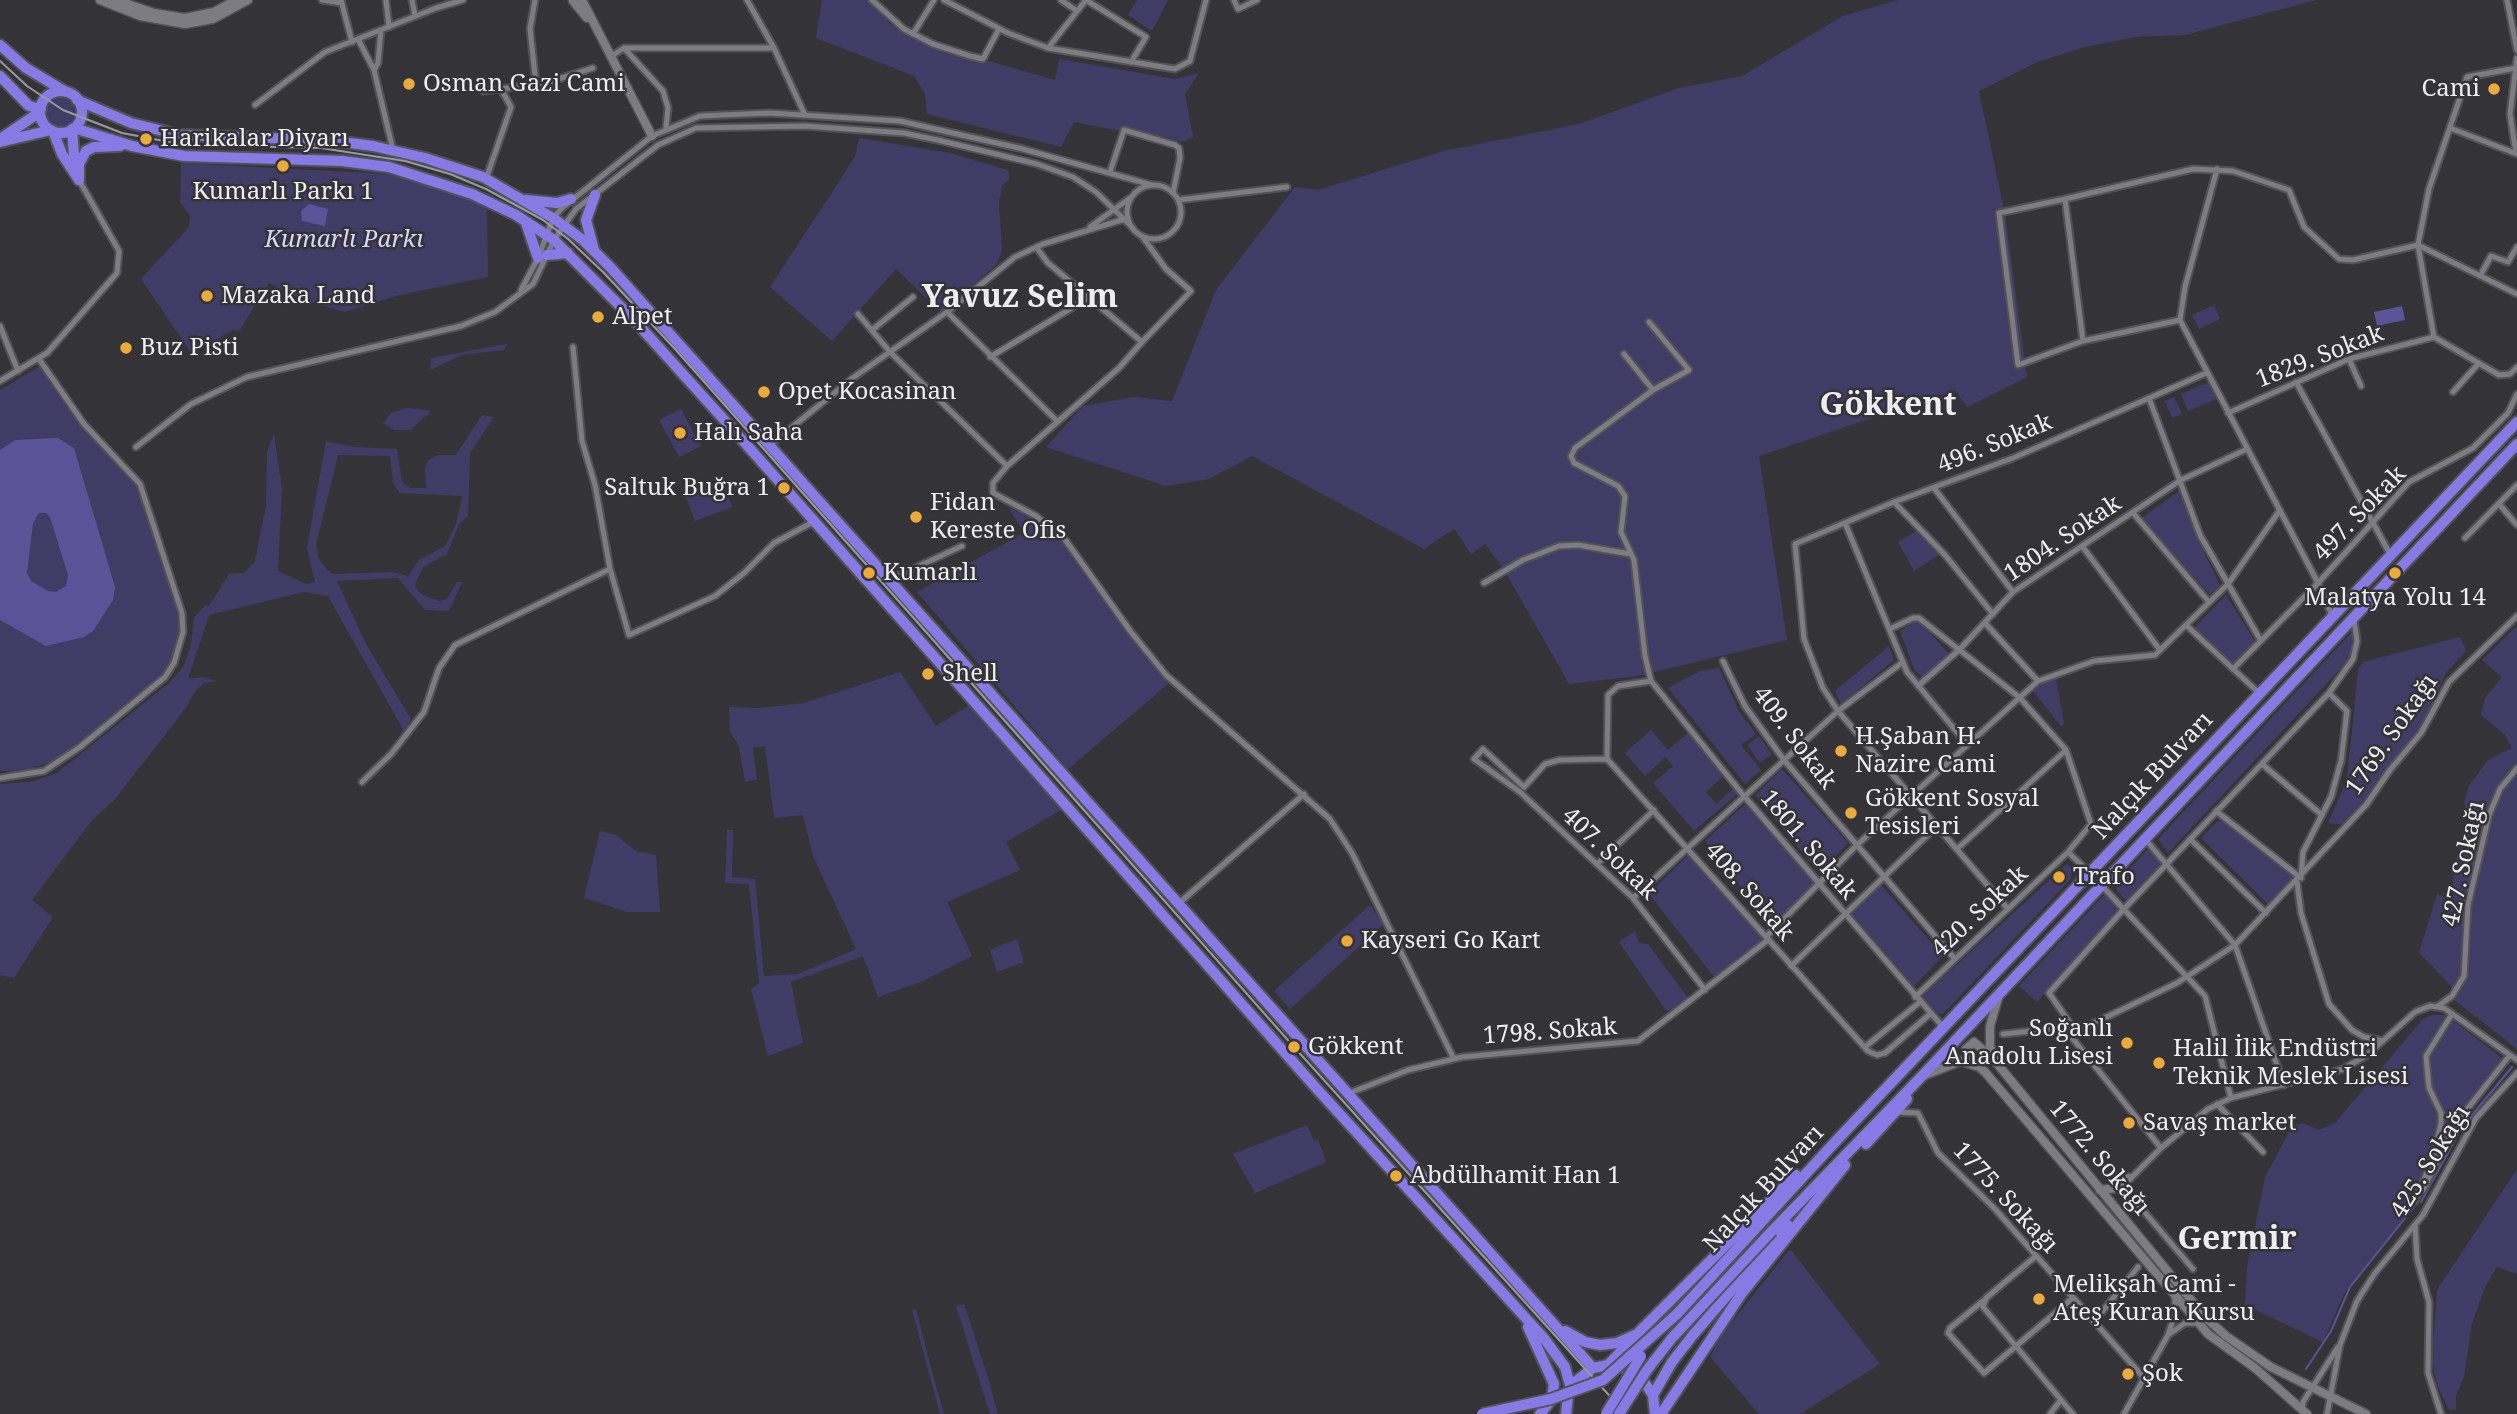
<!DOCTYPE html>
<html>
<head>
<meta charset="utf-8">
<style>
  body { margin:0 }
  canvas { display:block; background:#333338 }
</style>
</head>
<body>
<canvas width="2517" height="1414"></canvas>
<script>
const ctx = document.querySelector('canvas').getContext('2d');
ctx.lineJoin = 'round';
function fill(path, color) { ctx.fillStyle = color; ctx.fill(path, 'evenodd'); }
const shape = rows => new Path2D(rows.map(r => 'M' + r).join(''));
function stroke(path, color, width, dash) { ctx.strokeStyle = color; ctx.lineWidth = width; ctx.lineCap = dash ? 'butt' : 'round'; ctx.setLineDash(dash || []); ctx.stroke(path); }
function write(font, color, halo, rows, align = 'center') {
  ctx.font = font + ' "Noto Serif",serif'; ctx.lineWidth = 5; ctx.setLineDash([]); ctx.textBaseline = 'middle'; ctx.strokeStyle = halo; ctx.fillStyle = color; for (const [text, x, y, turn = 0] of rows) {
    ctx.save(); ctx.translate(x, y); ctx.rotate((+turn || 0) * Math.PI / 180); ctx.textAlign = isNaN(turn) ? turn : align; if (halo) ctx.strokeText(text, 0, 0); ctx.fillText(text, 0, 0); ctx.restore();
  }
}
fill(shape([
  [822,0,871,0,889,23,916,40,1055,80,1059,59,1175,79,1199,73,1185,94,1193,137,1183,142,1129,128,1123,128,1121,131,1074,122,1061,147,927,114,925,94,914,76,816,38],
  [1137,0,1168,0,1152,31,1128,15],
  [1898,0,2316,0,2185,35,2135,37,2085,47,2037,62,1979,91,2005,215,2027,377,1967,407,1955,390,1759,456,1787,640,1638,676,1569,684,1503,568,1485,544,1471,554,1454,529,1424,549,1252,456,1209,479,1166,486,1046,447,1083,406,1134,397,1172,401,1216,290,1295,187,1318,190,1444,151,1579,124,1679,88,1742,76,1843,16],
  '47 112a14 14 0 1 1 28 0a14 14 0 1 1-28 0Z',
  [859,138,950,153,1008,170,1010,178,1002,186,999,203,1002,250,997,264,941,312,896,269,832,341,770,287,855,157],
  [181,163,388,174,487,203,488,277,400,295,344,312,300,299,269,283,239,331,233,330,192,354,141,279,189,227,190,215,180,202],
  [2214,305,2220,319,2199,329,2192,315],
  [507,344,504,350,462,355,430,370,431,358],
  [42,365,95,434,132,470,160,542,184,620,170,669,133,701,63,757,25,771,0,771,0,390],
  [2209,382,2216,399,2188,411,2181,394],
  [2174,397,2182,414,2172,418,2165,401],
  [407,408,429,410,429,415,423,417,411,430,394,430,383,423,391,413],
  [681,409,701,446,679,457,659,420],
  [482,415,494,417,470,453,468,516,459,524,447,554,423,567,416,582,415,587,421,594,439,601,447,599,457,582,462,582,449,611,425,610,398,578,337,581,367,646,411,719,405,733,328,596,304,592,209,615,188,679,202,677,217,681,204,683,194,693,183,712,114,800,92,820,32,900,53,917,14,978,0,975,0,784,30,782,57,773,169,683,183,667,191,645,194,617,206,605,209,606,229,574,244,573,255,561,266,506,267,452,274,434,282,489,278,571,306,584,315,582,307,548,326,441,354,447,397,449,402,482,410,488,426,488,425,468,428,460,438,455,456,455],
  [338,455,390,456,393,484,400,493,462,496,456,524,445,546,419,560,408,576,392,572,334,574,327,570,319,559,316,545],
  [723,483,732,507,695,521,686,497],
  [2179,491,2197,538,2220,585,2210,595,2142,518],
  [1008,507,1041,524,1069,547,1168,684,1068,769,917,592,1024,533],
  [1924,526,1947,550,1914,571,1898,542],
  [2226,595,2256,643,2233,665,2194,628],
  [1918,620,1950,655,1923,678,1914,669,1900,631],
  [2517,626,2517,1049,2448,995,2455,990,2419,953,2437,894,2451,899,2455,862,2469,820,2464,803,2469,786,2488,760,2512,748,2505,735,2481,715,2485,698,2502,677,2482,660],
  [2353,631,2352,652,2344,665,2168,853,2158,839],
  [2460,637,2466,651,2446,673,2424,724,2346,825,2328,823,2347,780,2358,669,2363,662],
  [1889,646,1894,660,1841,704,1835,691],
  [1719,668,1739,711,1756,734,1741,745,1761,770,1745,784,1668,688,1700,671],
  [900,672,936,726,970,705,1061,810,1006,842,1020,870,947,902,972,956,923,981,878,997,863,956,791,982,803,1043,768,1056,751,989,759,983,749,884,725,883,727,830,733,830,732,877,755,879,764,976,798,974,856,949,813,856,803,815,774,818,765,746,753,748,757,779,745,782,739,747,730,731,729,707,760,708,804,703],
  [2055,672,2064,724,2061,726,2033,691],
  [1693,729,1729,771,1706,792,1716,804,1739,784,1743,789,1694,831,1653,783,1673,766,1666,757,1645,776,1625,753,1651,730,1668,750],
  [1759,736,1772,754,1760,763,1747,745],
  [1782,769,1848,843,1819,873,1755,795],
  [1752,798,1820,880,1772,927,1705,841],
  [2218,821,2222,821,2295,878,2269,905,2201,838],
  [600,831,616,835,636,851,656,855,660,912,627,912,584,898],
  [2150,847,2163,864,2127,902,2117,891,2116,883],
  [1693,850,1766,937,1715,978,1649,894],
  [2067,864,2072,869,2071,879,1943,1014,1933,1012,1920,998],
  [1880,884,1943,956,1914,986,1850,912],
  [2105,894,2119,909,2037,1002,2019,986],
  [1370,905,1384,924,1290,1009,1274,991],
  [1635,931,1639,943,1648,944,1688,998,1667,1012,1619,942],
  [1017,939,1024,962,997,972,990,950],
  [2432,1015,2446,1015,2503,1059,2459,1119,2444,1150,2399,1225,2344,1294,2323,1342,2245,1305,2247,1267,2265,1177,2292,1126,2302,1123,2319,1130,2335,1123,2423,1019],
  [1307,1125,1314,1141,1318,1139,1326,1162,1255,1193,1233,1154],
  [2517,1169,2517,1274,2497,1267,2486,1285,2472,1323,2464,1377,2456,1395,2456,1410,2449,1410,2437,1385,2432,1361,2437,1290],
  [1790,1249,1880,1364,1800,1414,1759,1414,1710,1357,1723,1333],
  [964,1304,988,1378,998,1414,990,1414,961,1322,956,1306],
  [916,1309,931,1368,944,1414,940,1414,912,1310]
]), '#403c66');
fill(shape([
  [309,204,328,209,325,226,302,221,301,211],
  [2402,306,2405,320,2377,326,2374,312],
  [58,438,74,448,115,587,113,600,93,631,84,637,46,646,0,620,0,450,15,440],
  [39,513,46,513,50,517,68,575,66,586,56,592,48,591,31,581,27,573,33,523]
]), '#5b5397');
stroke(shape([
  [2421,1202,2462,1127,2512,1067],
  [2306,1369,2331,1331,2350,1287,2414,1207]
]), '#5b5397', 2);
const street = shape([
  [322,0,342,3],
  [341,0,352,42],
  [386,0,389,27],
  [412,0,415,16],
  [535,0,530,29,536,84],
  [747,0,774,48,805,115],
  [872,0,904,29,933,44,970,56,983,59,999,29],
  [944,0,1008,33,1048,48,1175,69,1190,61,1206,0],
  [1061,0,1077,11],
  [1086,0,1146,37,1131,62],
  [1234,0,1238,9,1257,0],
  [2507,0,2517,50],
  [381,30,378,63,374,70,393,150],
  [913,34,934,0],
  [358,39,374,70],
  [624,48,663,91,668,108,666,128],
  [1048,48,1086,0],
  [610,57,624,48,774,48],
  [501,89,549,82,593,68],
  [483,91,501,89,511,107,486,179],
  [255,105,325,52,436,8,463,0],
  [2450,128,2517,154],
  [2516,153,2510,114,2517,58],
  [2217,169,2185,287,2180,320,2318,583,2333,618],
  [1110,172,1124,130,1175,145,1179,148,1180,158,1173,193],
  '1127 212a27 27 0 1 1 54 0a27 27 0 1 1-54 0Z',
  [2065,199,2193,169,2233,171,2289,190,2304,227,2339,259,2353,260,2418,245,2517,294],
  [2065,199,2083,341,2018,365,1999,213,2065,199],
  [1178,200,1287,187],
  [1090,227,1130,198],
  [1036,247,1048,263,1142,342,1191,291,1166,269,1142,236],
  [2480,276,2491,256,2508,262,2517,247],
  [521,290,538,258,553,218,562,208,652,136,700,116,769,113,900,121,1023,149,1152,185],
  [947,312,1057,421],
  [858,314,890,352,1007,466],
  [1649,322,1689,370,1653,390,1575,448,1571,456,1574,463,1618,486,1625,496,1621,532,1634,560,1645,656,1651,681,1744,796,1943,1027],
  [0,326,18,371],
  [872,330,913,297],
  [2434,337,2418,245,2429,189,2467,77,2516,68],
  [2083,341,2180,320],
  [1142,342,1119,368,1007,466,993,483,993,493,1036,516,1064,538,1131,632,1166,675,1330,819,1352,853,1454,1059],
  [573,347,582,441,595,485,610,569,629,635,715,596,744,573,774,543,813,522],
  [1624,354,1653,390],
  [990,357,1090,297],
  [2349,359,2361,386],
  [0,381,47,353,117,273,119,251,79,180],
  [2296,382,2390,554],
  [2453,392,2479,363],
  [2149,398,2200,535,2261,641],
  [2228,413,2349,359,2434,337,2499,375,2510,374,2517,367],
  [770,445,854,377,947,312,1015,257,1043,244,1128,218],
  [136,447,191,404,247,377,461,326,495,312,533,284,554,240,576,209,658,145,696,128,805,126,904,133,942,141,1037,164,1073,177,1096,192,1132,227],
  [1934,488,2013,592],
  [1894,502,1945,555,1993,614],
  [2499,504,2517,525],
  [2133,513,2209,602],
  [1845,523,1907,672,1966,743],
  [2465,538,2517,485],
  [2082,546,2160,650],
  [889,580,962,546],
  [1484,583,1523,560,1559,546,1578,545,1630,554],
  [2186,625,2259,693],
  [1890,629,1913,618,1919,618,2019,697,2066,750,2091,824,2068,852,1915,997],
  [1723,661,1745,706,1784,760,1955,959],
  [2233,669,2318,583,2409,482,2473,448,2508,413,2517,394],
  [2038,681,2094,661,2155,655,2228,584,2280,510],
  [1918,686,1959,650,2013,592,2181,480,2247,449],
  [1607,759,1868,1051,1877,1055,1885,1053,1930,1014],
  [1607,759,1608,695,1618,686,1651,681],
  [2262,764,2322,815],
  [0,778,44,771,80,747,165,677,174,663,183,632,182,613,140,484,84,424,39,359],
  [362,782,391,754,424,712,439,668,455,645,610,569],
  [1524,787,1483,749,1474,759,1520,792,1633,898,1705,990],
  [1524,787,1545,764,1559,760,1607,759],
  [2216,811,2301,878],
  [2145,839,2235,945,2284,1085],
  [2190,839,2266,913],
  [1957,849,2066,750],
  [2068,852,2091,874],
  [1597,864,1654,810],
  [2301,878,2303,852,2331,797,2341,761,2347,711,2329,693],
  [2297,882,2301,913,2329,1004,2352,1030,2364,1037,2383,1041],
  [2102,886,2205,996,2231,1098],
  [1633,898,1838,711,1903,662],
  [1178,904,1304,794],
  [2008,909,1838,711,1823,688,1804,639,1795,544,1894,502,2013,458,2206,373],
  [1766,937,1857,845,2038,681,1985,623],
  [1791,966,1937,826],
  [2438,1006,2452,996,2464,976,2468,905,2489,815,2500,789,2517,768],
  [2065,1029,2161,1148],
  [2074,1029,2049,993,2123,910,2329,693,2353,659,2357,641,2354,620],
  [2003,1034,2090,1025,2177,983,2235,945,2366,805,2390,770,2421,733,2449,682,2517,616],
  [1865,1047,1920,1002],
  [1347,1094,1408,1070,1462,1057,1638,1041,1768,940],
  [2217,1104,2263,1152],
  [1898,1112,1918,1113,1938,1153,1995,1209,2144,1378],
  [2423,1190,2457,1122,2510,1055],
  [2415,1201,2434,1156,2441,1123,2441,1113,2429,1088,2426,1056,2452,1014],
  [2415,1225,2417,1259,2429,1302,2428,1373,2441,1414],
  [2036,1256,1986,1298,1983,1307,2073,1414],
  [2193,1269,2130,1195,2126,1183,2161,1148,2208,1109,2231,1098,2343,1069,2367,1055,2415,1012,2430,1006,2444,1008,2517,1060],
  [1983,1301,1950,1328,1948,1333,1984,1373,2073,1298],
  [2094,1322,2138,1267],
  [2168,1335,2185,1323,2198,1323],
  [2302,1411,2303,1402,2338,1347],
  [2050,1414,2060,1401],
  [2124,1414,2168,1335,2175,1314,2175,1297],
  [2327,1414,2340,1345,2357,1301,2375,1273,2423,1215,2476,1118,2517,1073]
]);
const secondary = shape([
  [100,0,140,16,185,24,213,19,248,0],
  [116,0,154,13,185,18,214,12,236,0],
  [582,0,652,136],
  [573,1,587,18],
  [1999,995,1990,1026,1990,1046,1995,1061,2205,1317,2226,1336,2271,1367,2366,1414],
  [1991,1057,1974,1042,1966,1049,1969,1058,1985,1072,2208,1334,2255,1368,2307,1414],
  [1925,1075,1961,1061,1976,1066],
  [2100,1190,2116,1188,2129,1178]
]);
const highway = shape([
  [0,45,26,68,66,92],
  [0,76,29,106,41,109],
  '40 112a21 21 0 1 1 42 0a21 21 0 1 1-42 0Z',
  [77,100,131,123,179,135,326,140,373,146,425,158,483,177,553,218,583,240,611,268,1593,1368],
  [74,128,132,146,184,156,342,161,389,167,472,194,516,215,554,240,635,321,745,443,1317,1089,1543,1337,1565,1367,1571,1389],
  [72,129,75,168],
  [53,131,62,154,79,180],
  [0,139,40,112],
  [0,142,51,130],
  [79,180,79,164,86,151,94,147,120,146],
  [526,200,557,203,571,199],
  [526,223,538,258],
  [594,250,586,220,595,195],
  [547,255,568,253],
  [1866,1144,1907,1099],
  [1772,1231,1922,1076,2517,444],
  [1677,1314,1836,1141,2517,422],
  [1528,1327,1554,1384,1552,1399,1540,1414],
  [1565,1331,1585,1342,1600,1345,1617,1343,1637,1334,1796,1175],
  [1608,1365,1633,1339],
  [1653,1395,1672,1362,1693,1335,1788,1225],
  [1566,1414,1568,1396,1575,1382,1593,1368,1608,1365,1620,1366,1640,1376,1653,1395,1655,1414],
  [1661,1414,1742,1293,1845,1165]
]);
stroke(street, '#525256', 9);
stroke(secondary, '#525256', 11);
stroke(highway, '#525256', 14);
stroke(street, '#7c7c82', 5);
stroke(secondary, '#7c7c82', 8);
stroke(highway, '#877ae4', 10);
stroke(shape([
  [0,61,27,86,63,110,122,133,185,145,321,148,405,161,450,174,486,189,543,220,568,239,603,272,675,349,1294,1047,1626,1414]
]), '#9a9a9e', 2);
const highwayBridge = shape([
  [1482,1414,1551,1399,1603,1380,1677,1314],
  [1606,1414,1641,1356],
  [1619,1414,1647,1370,1672,1338,1772,1231]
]);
stroke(highwayBridge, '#525256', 14, []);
stroke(highwayBridge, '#877ae4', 10);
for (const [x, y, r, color] of [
  [409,84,7,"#ebaa39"],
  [2494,89,7,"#ebaa39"],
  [146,139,7,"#ebaa39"],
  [283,166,7,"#ebaa39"],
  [207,296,7,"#ebaa39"],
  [598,317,7,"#ebaa39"],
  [126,348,7,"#ebaa39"],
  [764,392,7,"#ebaa39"],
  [680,433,7,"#ebaa39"],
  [784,488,7,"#ebaa39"],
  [916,517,7,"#ebaa39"],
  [869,573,7,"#ebaa39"],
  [2395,573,7,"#ebaa39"],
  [928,674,7,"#ebaa39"],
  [1841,751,7,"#ebaa39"],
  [1851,813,7,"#ebaa39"],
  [2059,877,7,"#ebaa39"],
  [1347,941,7,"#ebaa39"],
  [2127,1043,7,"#ebaa39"],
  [1294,1047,7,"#ebaa39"],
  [2159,1063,7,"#ebaa39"],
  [2129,1123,7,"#ebaa39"],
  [1396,1176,7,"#ebaa39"],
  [2039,1299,7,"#ebaa39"],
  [2128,1374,7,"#ebaa39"]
]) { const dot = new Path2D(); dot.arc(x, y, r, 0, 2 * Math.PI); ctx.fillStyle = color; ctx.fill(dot); stroke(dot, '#333338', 2.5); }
write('24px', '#eeeef1', '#333338', [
  ["Osman Gazi Cami",423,84],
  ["Cami",2480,89,"right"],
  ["Harikalar Diyarı",160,139],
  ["Kumarlı Parkı 1",283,192,"center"],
  ["Mazaka Land",221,296],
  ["Alpet",612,317],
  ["Buz Pisti",140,348],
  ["Opet Kocasinan",778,392],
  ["Halı Saha",694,433],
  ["Saltuk Buğra 1",770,488,"right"],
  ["Fidan",930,503],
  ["Kereste Ofis",930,531],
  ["Kumarlı",883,573],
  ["Malatya Yolu 14",2395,598,"center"],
  ["Shell",942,674],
  ["H.Şaban H.",1855,737],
  ["Nazire Cami",1855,765],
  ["Gökkent Sosyal",1865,799],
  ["Tesisleri",1865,827],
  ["Trafo",2073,877],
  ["Kayseri Go Kart",1361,941],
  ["Soğanlı",2113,1029,"right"],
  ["Anadolu Lisesi",2113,1057,"right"],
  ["Gökkent",1308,1047],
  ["Halil İlik Endüstri",2173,1049],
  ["Teknik Meslek Lisesi",2173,1077],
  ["Savaş market",2143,1123],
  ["Abdülhamit Han 1",1410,1176],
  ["Melikşah Cami -",2053,1285],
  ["Ateş Kuran Kursu",2053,1313],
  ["Şok",2142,1374]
], 'left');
write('italic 24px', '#d6d4fc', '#333338', [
  ["Kumarlı Parkı",344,240]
]);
write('24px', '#eeeef1', '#333338', [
  ["1829. Sokak",2320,357,-21],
  ["496. Sokak",1995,444,-22],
  ["497. Sokak",2360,514,-46],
  ["1804. Sokak",2063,539,-34],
  ["1769. Sokağı",2392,735,-55],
  ["409. Sokak",1794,738,53],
  ["Nalçık Bulvarı",2153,776,-47],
  ["1801. Sokak",1808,845,50],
  ["407. Sokak",1609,854,44],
  ["427. Sokağı",2464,864,-78],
  ["408. Sokak",1749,892,49],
  ["420. Sokak",1980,912,-43],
  ["1798. Sokak",1550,1032,-4],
  ["1772. Sokağı",2099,1158,50],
  ["425. Sokağı",2431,1162,-58],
  ["Nalçık Bulvarı",1764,1189,-47],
  ["1775. Sokağı",2005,1198,47]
]);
write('bold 32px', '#eeeef1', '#333338', [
  ["Yavuz Selim",1020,298],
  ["Gökkent",1888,406],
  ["Germir",2237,1240]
]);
</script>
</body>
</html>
